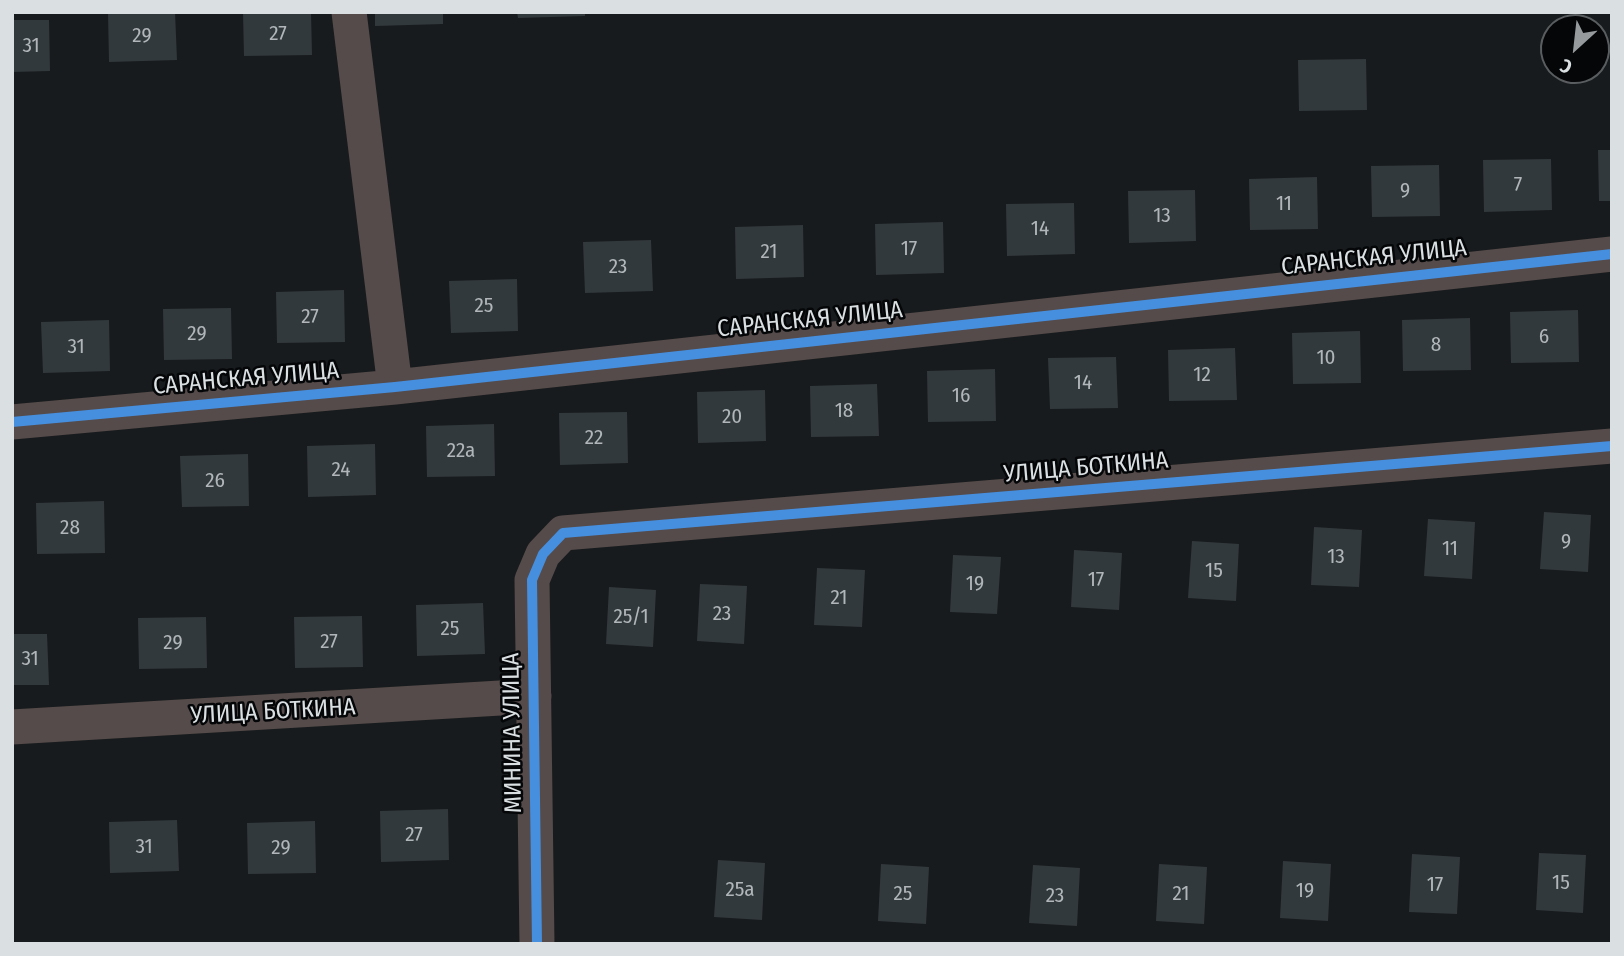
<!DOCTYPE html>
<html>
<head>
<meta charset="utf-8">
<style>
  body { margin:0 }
  #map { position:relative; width:1624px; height:956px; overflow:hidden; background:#181b1d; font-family:"Fira Sans Condensed",sans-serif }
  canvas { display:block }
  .frame { position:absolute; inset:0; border:14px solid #dadfe2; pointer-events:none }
  .north { position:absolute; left:1540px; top:14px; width:70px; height:70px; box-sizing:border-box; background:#040608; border:2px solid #5a5d5f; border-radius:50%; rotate:207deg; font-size:19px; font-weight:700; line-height:28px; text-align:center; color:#dadfe2 }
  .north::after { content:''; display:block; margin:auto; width:24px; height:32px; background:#969a9d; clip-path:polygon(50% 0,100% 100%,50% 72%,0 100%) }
</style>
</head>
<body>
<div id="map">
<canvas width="1624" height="956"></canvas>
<div class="frame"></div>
<div class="north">С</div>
</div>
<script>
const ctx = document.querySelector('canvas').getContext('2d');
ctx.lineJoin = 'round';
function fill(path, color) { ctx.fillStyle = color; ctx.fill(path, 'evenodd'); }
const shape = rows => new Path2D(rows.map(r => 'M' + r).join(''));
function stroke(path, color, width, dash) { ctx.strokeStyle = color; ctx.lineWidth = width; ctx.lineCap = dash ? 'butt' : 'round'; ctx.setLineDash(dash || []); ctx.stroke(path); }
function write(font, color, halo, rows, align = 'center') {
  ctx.font = font + ' "Fira Sans Condensed",sans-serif'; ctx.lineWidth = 5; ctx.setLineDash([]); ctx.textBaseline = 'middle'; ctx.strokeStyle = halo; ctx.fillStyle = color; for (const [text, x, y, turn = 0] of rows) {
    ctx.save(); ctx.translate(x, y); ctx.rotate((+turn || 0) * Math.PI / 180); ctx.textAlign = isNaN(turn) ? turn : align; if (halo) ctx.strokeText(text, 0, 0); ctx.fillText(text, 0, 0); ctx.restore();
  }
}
fill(shape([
  [108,12,175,12,177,60,109,62],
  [243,12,311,12,312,55,244,56],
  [375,12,443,12,443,24,375,26],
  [517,12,585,12,585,16,518,18],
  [12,20,49,20,50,71,12,72],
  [1366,59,1367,110,1299,111,1298,60],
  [1598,150,1612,150,1612,201,1599,201],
  [1551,159,1552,210,1484,212,1483,160],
  [1439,165,1440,216,1372,217,1371,166],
  [1317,177,1318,229,1250,230,1249,179],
  [1195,190,1196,241,1129,243,1128,191],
  [1074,203,1075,254,1007,256,1006,204],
  [943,222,944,273,876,275,875,224],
  [803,225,804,277,736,279,735,227],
  [651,240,653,291,585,293,583,242],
  [517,279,518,331,451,333,449,281],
  [344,290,345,342,277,343,276,292],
  [231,308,232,359,164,360,163,309],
  [1578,310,1579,362,1511,363,1510,312],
  [1470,318,1471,370,1403,371,1402,320],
  [109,320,110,371,43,373,41,322],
  [1360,331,1361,383,1293,384,1292,333],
  [1235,348,1237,400,1169,401,1168,350],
  [1116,357,1118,408,1050,409,1048,358],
  [995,369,996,421,928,422,927,371],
  [877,384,879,436,811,437,810,386],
  [765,390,766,441,698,443,697,392],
  [627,412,628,463,560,465,559,413],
  [494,424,495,476,427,477,426,426],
  [375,444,376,495,308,497,307,446],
  [248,454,249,506,182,507,180,456],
  [104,501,105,553,37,554,36,503],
  [1544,512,1591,515,1588,572,1540,569],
  [1428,519,1475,522,1472,579,1424,576],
  [1314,527,1362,530,1359,587,1311,585],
  [1192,541,1239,544,1236,601,1188,598],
  [1074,550,1122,553,1119,610,1071,607],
  [953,555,1001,557,997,614,950,612],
  [817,568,865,570,862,627,814,625],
  [700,584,747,586,744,644,697,641],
  [609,587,656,590,653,647,606,644],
  [483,603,485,654,417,656,416,605],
  [362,616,363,667,295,668,294,617],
  [206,617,207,668,139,669,138,618],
  [12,634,47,634,49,685,12,685],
  [448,809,449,860,381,862,380,811],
  [177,820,179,871,110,873,109,822],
  [315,821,316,873,248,874,247,823],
  [1539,853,1586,855,1583,913,1536,910],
  [1412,854,1460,857,1457,914,1409,912],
  [718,860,765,863,762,920,714,917],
  [1283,861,1331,864,1328,921,1280,918],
  [881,864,929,867,926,924,878,921],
  [1159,864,1207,867,1204,924,1156,921],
  [1033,865,1080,868,1077,926,1029,923]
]), '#32393d');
stroke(shape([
  [349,12,395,387],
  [12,422,395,387,1612,254],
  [12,727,534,696],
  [537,944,532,580,543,554,563,533,1612,446]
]), '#554b4a', 35);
stroke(shape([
  [12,422,395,387,1612,254],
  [537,944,532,580,543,554,563,533,1612,446]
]), '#468fdf', 10);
write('21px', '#b0b6b9', null, [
  ["27",278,34],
  ["29",142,36],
  ["31",31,46],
  ["7",1518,185],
  ["9",1405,191],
  ["11",1284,204],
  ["13",1162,216],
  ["14",1040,229],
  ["17",909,249],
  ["21",769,252],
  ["23",618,267],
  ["25",484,306],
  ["27",310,317],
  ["29",197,334],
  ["6",1544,337],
  ["8",1436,345],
  ["31",76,347],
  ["10",1326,358],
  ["12",1202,375],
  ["14",1083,383],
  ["16",961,396],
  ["18",844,411],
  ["20",732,417],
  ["22",594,438],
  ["22а",461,451],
  ["24",341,470],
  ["26",215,481],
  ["28",70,528],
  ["9",1566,542],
  ["11",1450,549],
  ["13",1336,557],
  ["15",1214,571],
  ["17",1096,580],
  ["19",975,584],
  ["21",839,598],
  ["23",722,614],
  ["25/1",631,617],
  ["25",450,629],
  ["27",329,642],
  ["29",173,643],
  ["31",30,659],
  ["27",414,835],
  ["31",144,847],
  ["29",281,848],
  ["15",1561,883],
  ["17",1435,885],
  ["25а",740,890],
  ["19",1305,891],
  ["25",903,894],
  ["21",1181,894],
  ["23",1055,896]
]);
write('24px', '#dadfe2', '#040608', [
  ["САРАНСКАЯ УЛИЦА",1374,258,-6],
  ["САРАНСКАЯ УЛИЦА",810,320,-6],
  ["САРАНСКАЯ УЛИЦА",246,379,-5],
  ["УЛИЦА БОТКИНА",1086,468,-5],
  ["УЛИЦА БОТКИНА",273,712,-3],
  ["МИНИНА УЛИЦА",513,733,-91]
]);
</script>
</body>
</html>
